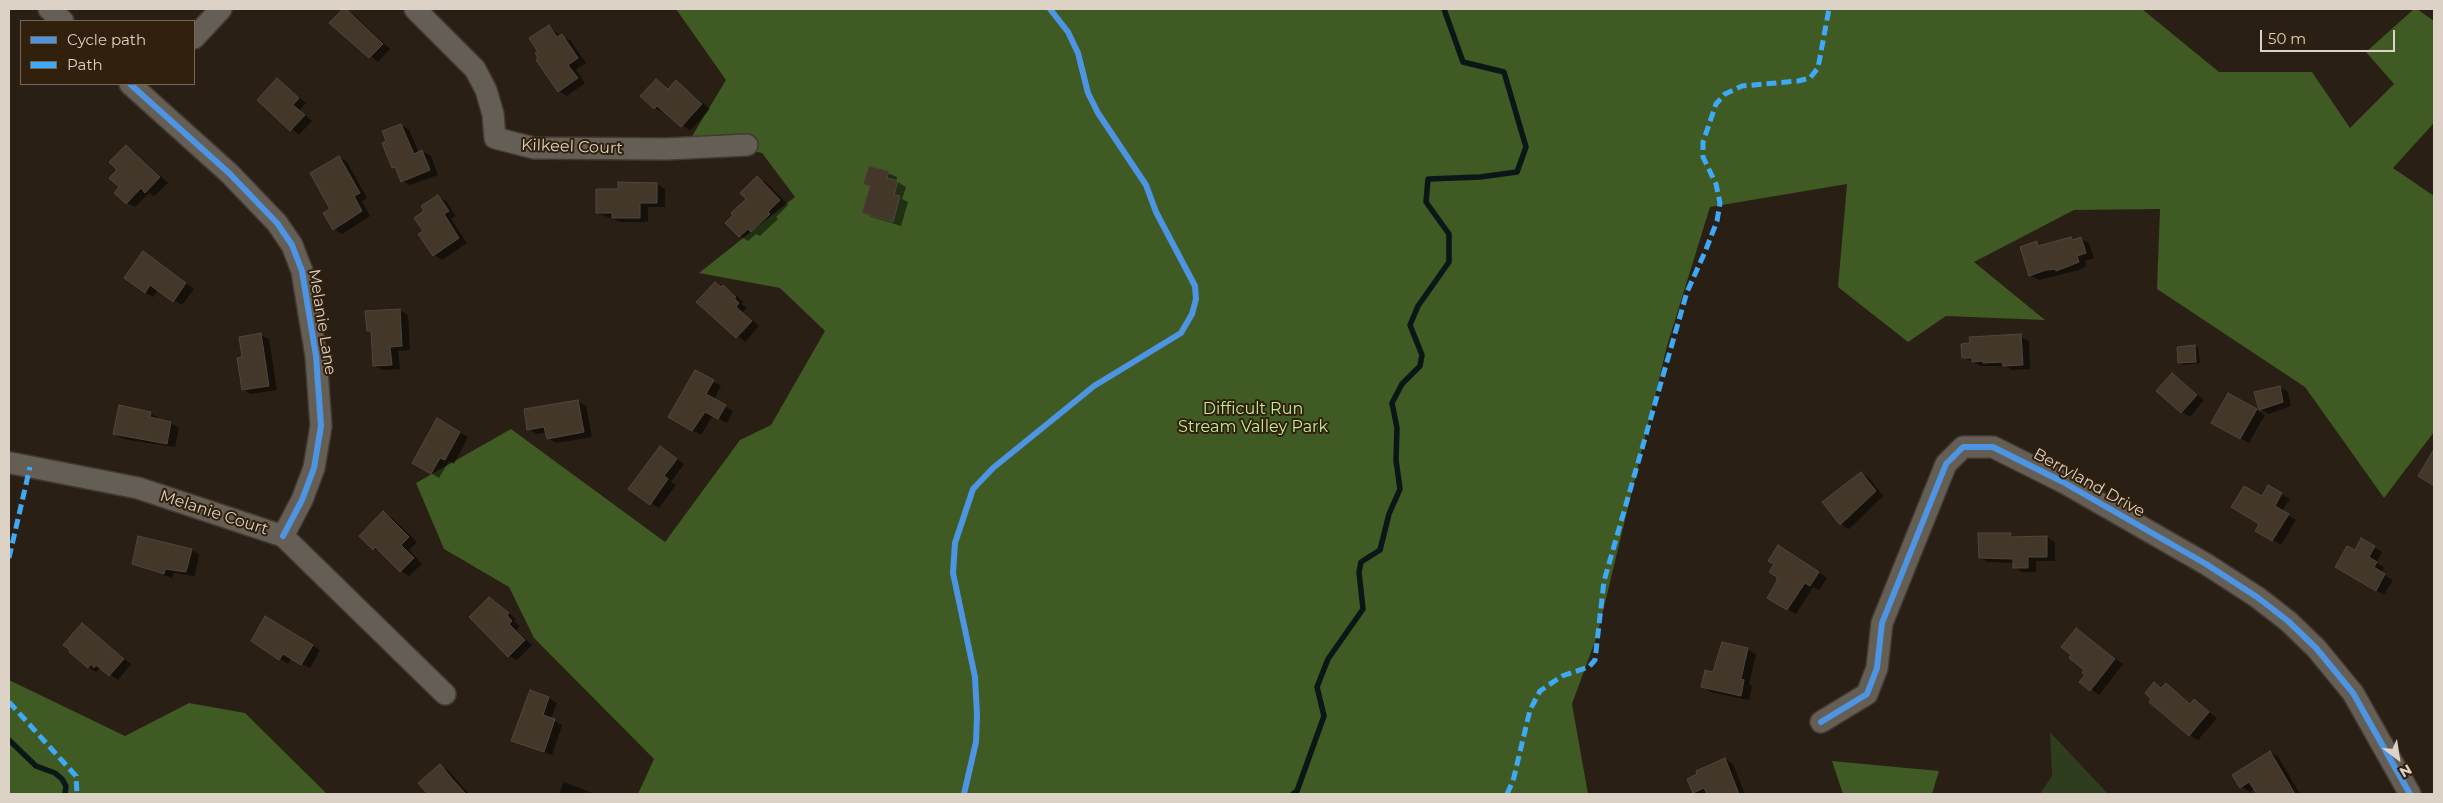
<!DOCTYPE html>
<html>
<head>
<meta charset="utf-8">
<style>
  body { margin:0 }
  #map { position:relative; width:2443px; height:803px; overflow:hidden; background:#291f14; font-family:Montserrat,sans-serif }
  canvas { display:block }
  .frame { position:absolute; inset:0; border:10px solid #ddd2c6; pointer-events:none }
  .legend { position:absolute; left:20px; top:20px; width:175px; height:65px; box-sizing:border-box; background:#31200c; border:1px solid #766756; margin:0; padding:6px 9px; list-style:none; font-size:15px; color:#ddd2c6 }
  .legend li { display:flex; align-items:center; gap:10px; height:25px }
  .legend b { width:25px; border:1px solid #766756 }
  .north { position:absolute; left:2373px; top:733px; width:50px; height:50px; -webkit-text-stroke:4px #31200c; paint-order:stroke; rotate:149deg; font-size:14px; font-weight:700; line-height:20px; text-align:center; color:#ddd2c6 }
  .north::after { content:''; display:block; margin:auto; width:18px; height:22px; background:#ddd2c6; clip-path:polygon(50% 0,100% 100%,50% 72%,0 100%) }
  .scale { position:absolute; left:2260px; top:30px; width:135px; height:22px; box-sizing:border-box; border:2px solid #ddd2c6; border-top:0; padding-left:6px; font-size:15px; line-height:18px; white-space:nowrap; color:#ddd2c6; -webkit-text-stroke:4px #31200c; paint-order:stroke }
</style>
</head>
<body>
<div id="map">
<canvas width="2443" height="803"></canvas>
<div class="frame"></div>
<ul class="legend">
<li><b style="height:6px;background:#4d94e3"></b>Cycle path</li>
<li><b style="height:6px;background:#3fa9f5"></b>Path</li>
</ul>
<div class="north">N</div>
<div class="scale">50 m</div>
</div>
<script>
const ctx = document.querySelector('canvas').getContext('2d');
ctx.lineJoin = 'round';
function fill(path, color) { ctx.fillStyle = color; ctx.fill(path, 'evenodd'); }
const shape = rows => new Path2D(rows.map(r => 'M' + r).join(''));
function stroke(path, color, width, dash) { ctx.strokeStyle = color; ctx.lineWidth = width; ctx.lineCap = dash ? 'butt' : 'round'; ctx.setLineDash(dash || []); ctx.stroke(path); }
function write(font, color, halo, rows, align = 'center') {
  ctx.font = font + ' Montserrat,sans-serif'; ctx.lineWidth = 4; ctx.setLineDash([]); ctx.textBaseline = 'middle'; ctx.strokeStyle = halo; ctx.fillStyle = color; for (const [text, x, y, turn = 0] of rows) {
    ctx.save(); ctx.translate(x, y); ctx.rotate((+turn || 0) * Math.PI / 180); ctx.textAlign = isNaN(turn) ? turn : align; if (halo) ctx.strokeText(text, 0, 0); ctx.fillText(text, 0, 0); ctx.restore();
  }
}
fill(shape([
  [2050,732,2108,794,2040,794,2052,776]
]), '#2f3d1f');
fill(shape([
  [676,9,2142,9,2219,72,2312,72,2350,128,2394,84,2366,52,2414,9,2417,9,2434,21,2434,123,2393,168,2434,196,2434,432,2384,498,2305,387,2157,289,2160,209,2074,210,1974,262,2045,320,1946,316,1908,342,1838,287,1847,184,1710,207,1667,346,1597,636,1572,704,1588,794,638,794,654,759,534,638,509,587,444,549,416,483,511,429,665,542,740,440,771,425,825,331,780,288,699,273,795,197,762,153,691,138,726,80],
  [9,680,125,736,189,703,245,713,327,794,9,794],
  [1832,761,1939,771,1932,794,1843,794]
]), '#3f5a23');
fill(shape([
  [344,9,353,14,390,49,378,62,331,23],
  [549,26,560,36,570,40,586,63,576,70,585,83,567,96,558,91],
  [278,80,306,103,300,110,312,121,299,135,258,100],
  [657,80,670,89,677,81,710,109,690,131,665,111,663,113,655,108,642,96],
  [401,125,409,130,419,153,422,151,431,156,438,175,410,185,402,181,398,170,393,167],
  [126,146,134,151,168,183,154,196,149,193,135,207,127,203,121,187,119,170],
  [339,157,347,162,367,198,362,201,370,216,342,234,334,229,332,209],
  [888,173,897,177,896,181,906,187,902,199,908,202,901,226,872,217,863,213,871,187,865,183],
  [757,178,766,182,788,205,776,217,778,219,760,236,756,234,748,241,740,236,727,223,748,199],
  [657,184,665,189,665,207,648,207,648,222,621,222,597,213,619,190],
  [438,197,446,201,456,216,451,219,467,243,442,260,434,255,424,232],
  [2071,238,2075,240,2081,239,2089,243,2094,258,2085,261,2086,266,2079,270,2039,280,2030,275,2036,243,2042,246],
  [144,253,194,289,182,305,158,290,153,297,145,292],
  [715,283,731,291,743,302,741,304,747,308,743,312,759,326,745,342,698,302],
  [399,310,408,315,410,350,398,351,400,369,383,370,374,366,372,333,368,330],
  [261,335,269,339,277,390,251,394,243,389,244,358],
  [2020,336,2029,341,2030,369,2012,370,2006,366,1981,366,1963,357,1971,344],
  [2194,346,2198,348,2200,363,2183,365,2179,362],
  [695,371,721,386,714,400,733,411,727,423,713,415,701,435,669,417],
  [2173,375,2204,400,2190,417,2182,412],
  [2279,387,2288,392,2291,406,2268,414,2260,409],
  [2228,394,2265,415,2249,443,2212,422],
  [578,401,586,406,592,437,556,443,548,438,547,432,537,434,528,429],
  [150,413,158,418,158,420,171,423,179,428,175,447,123,439,114,434],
  [437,420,468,437,454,464,449,461,439,478,414,463],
  [668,452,684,464,671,482,676,485,659,508,650,503],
  [1861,473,1869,478,1883,496,1849,529,1841,524],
  [2269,487,2290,499,2282,511,2296,520,2281,545,2257,530,2260,524,2262,498],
  [384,513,392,518,417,542,409,550,422,564,409,576,401,571,383,553,374,549],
  [2011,534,2017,538,2047,537,2055,542,2055,561,2036,561,2036,572,2022,572,2014,567,2014,563,1988,562,1980,558],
  [2362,540,2382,552,2376,563,2384,567,2381,573,2393,580,2384,595,2337,567,2355,552],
  [191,550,199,554,195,576,173,573,172,578,133,564],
  [1787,551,1827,578,1819,590,1813,587,1796,614,1768,597,1778,581,1778,576],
  [490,598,516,619,514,621,520,626,516,630,532,645,517,660,509,656],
  [266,618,320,650,310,668,291,658,288,664,253,641],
  [82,625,131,664,118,680,104,670,99,669,96,672,88,667],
  [2076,630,2123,664,2099,695,2081,682,2087,675,2086,670,2073,655],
  [1747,649,1756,654,1749,684,1752,686,1749,700,1711,692,1703,687,1714,674],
  [2155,683,2163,688,2166,684,2191,704,2194,701,2217,718,2198,740,2189,735],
  [549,698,557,703,551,719,562,725,552,755,513,740],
  [2270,752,2278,757,2300,794,2260,794,2255,788,2250,792,2241,787],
  [1725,759,1733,764,1745,794,1699,794,1694,792],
  [440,766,448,770,469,794,428,794,420,783],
  [564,782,590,792,594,794,559,794]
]), '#0007');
stroke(shape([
  [9,740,36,766,55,773,62,779,66,786,65,794],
  [1293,794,1297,791,1324,716,1317,687,1328,659,1363,609,1359,572,1361,562,1380,550,1389,514,1400,489,1396,460,1397,428,1392,403,1402,384,1420,366,1422,355,1410,325,1418,306,1449,262,1449,234,1426,202,1428,179,1480,177,1517,172,1526,147,1504,72,1463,62,1444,9]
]), '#0b1717', 5.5);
const building = shape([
  [343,9,346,9,383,44,369,58,329,23,343,9],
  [549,25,557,37,562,34,578,58,568,65,578,78,558,92,536,60,538,58,535,53,538,52,529,38,549,25],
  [277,78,299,98,293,105,305,115,290,131,257,100,277,78],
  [656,79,668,89,676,80,702,104,681,127,657,106,654,109,640,96,656,79],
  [401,124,414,154,422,150,430,170,401,182,395,167,392,168,382,143,386,141,382,131,401,124],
  [126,145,160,177,145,193,141,188,126,204,114,193,119,187,109,178,117,170,109,162,126,145],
  [339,156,360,193,354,196,362,211,333,230,323,213,330,209,310,173,339,156],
  [869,166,889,171,887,178,898,181,894,195,900,196,893,222,862,213,870,186,863,184,869,166],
  [757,176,780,200,768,212,770,214,751,232,748,229,739,237,725,223,733,215,731,213,746,199,740,193,757,176],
  [618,182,657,183,657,203,640,203,640,218,612,218,612,213,596,213,596,189,618,189,618,182],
  [438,195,449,211,444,214,459,238,433,256,418,234,423,231,414,218,424,211,421,206,438,195],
  [2071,237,2072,240,2081,237,2086,253,2077,256,2079,262,2056,271,2055,269,2046,270,2029,276,2020,247,2037,241,2038,246,2071,237],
  [143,251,186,283,173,302,150,285,145,293,124,278,143,251],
  [715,282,721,287,723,285,736,297,734,298,739,303,736,307,752,321,736,338,696,302,715,282],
  [400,309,402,346,390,347,392,365,373,366,371,331,367,331,365,311,400,309],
  [261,333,269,386,242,390,237,358,242,357,239,337,261,333],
  [2021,334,2023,365,2003,366,2002,362,1983,363,1982,361,1972,362,1972,358,1962,358,1961,344,1970,343,1969,337,2021,334],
  [2195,345,2196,362,2178,363,2177,347,2195,345],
  [695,370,714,380,706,394,726,405,718,419,705,412,692,431,668,417,695,370],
  [2172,373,2197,395,2181,413,2156,391,2172,373],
  [2280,386,2283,402,2259,410,2254,392,2280,386],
  [2228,393,2257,409,2240,439,2211,423,2228,393],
  [578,400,584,432,547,439,544,427,527,430,524,409,578,400],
  [119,405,151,412,150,417,171,422,167,444,113,434,119,405],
  [437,418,460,432,445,460,440,458,431,474,412,463,437,418],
  [660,446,677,459,664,476,668,479,650,505,628,489,660,446],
  [2434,449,2434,486,2418,476,2434,449],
  [1861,472,1876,491,1840,525,1822,502,1861,472],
  [2268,485,2282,493,2275,506,2289,514,2272,541,2255,531,2259,524,2231,507,2244,486,2262,496,2268,485],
  [383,511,409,537,401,545,414,558,400,572,375,547,373,550,359,536,383,511],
  [1978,533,2011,533,2011,537,2047,536,2047,557,2028,557,2028,568,2013,568,2013,559,1979,558,1978,533],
  [138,536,192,549,186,572,165,569,164,574,132,564,138,536],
  [2361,538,2375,546,2369,557,2377,562,2374,567,2385,574,2376,591,2335,567,2347,546,2355,550,2361,538],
  [1778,545,1819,572,1810,586,1805,583,1787,610,1767,598,1777,581,1777,577,1769,572,1774,564,1768,561,1778,545],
  [489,597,509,613,507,615,512,621,509,624,525,640,508,657,469,617,489,597],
  [265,616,313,645,301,665,283,654,279,660,251,641,265,616],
  [82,623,124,659,109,676,96,665,94,668,91,664,88,668,69,652,70,650,63,645,82,623],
  [2076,628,2115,659,2090,691,2079,682,2085,675,2082,673,2084,670,2069,658,2071,655,2061,647,2076,628],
  [1722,642,1748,648,1741,679,1744,680,1741,696,1701,687,1705,670,1713,672,1722,642],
  [2154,682,2161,688,2166,683,2190,704,2194,699,2209,712,2189,736,2149,702,2151,699,2145,693,2154,682],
  [530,690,549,697,543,715,555,719,544,752,511,741,530,690],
  [2270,751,2295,794,2257,794,2249,782,2240,788,2232,775,2270,751],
  [1725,758,1739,794,1707,794,1704,788,1693,793,1687,779,1697,774,1696,771,1725,758],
  [440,764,454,781,466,794,428,794,418,783,440,764]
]);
fill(building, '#423729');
stroke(building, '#4f473e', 1);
const street = shape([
  [49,9,63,21],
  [415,9,475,69,486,90,493,114,495,138,534,148,666,149,747,145],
  [194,38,221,9],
  [130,84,229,173,277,223,292,245,302,271,316,356,321,426,314,468,302,500,283,536],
  [11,463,138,488,283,536,445,694],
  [1821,722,1867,694,1877,668,1882,623,1946,464,1963,447,1993,447,2063,482,2206,564,2257,597,2288,621,2316,648,2353,693,2410,794]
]);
stroke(street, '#423a32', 24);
stroke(street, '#655e55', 21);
stroke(shape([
  [9,558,30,467],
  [9,702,76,776,77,794],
  [1507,794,1513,781,1530,710,1540,691,1562,676,1589,667,1595,660,1604,581,1687,292,1705,252,1717,221,1720,203,1716,184,1703,157,1703,142,1716,104,1725,94,1742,86,1798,81,1810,78,1818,68,1829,9]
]), '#3fa9f5', 5, [10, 5]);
stroke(shape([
  [130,84,229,173,277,223,292,245,302,271,316,356,321,426,314,468,302,500,283,536],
  [1821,722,1867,694,1877,668,1882,623,1946,464,1963,447,1993,447,2063,482,2206,564,2257,597,2288,621,2316,648,2353,693,2410,794],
  [964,794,976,742,977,715,975,677,953,573,955,543,973,489,993,468,1094,386,1181,333,1192,314,1196,299,1195,286,1156,212,1146,185,1098,113,1088,93,1078,53,1068,32,1050,9]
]), '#4d94e3', 6);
write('16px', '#ddd2c6', '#31200c', [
  ["Kilkeel Court",572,147,2],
  ["Melanie Lane",322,322,81],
  ["Berryland Drive",2089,483,29],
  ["Melanie Court",214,513,18]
]);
write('16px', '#bdee95', '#31200c', [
  ["Difficult Run",1253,409],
  ["Stream Valley Park",1253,427]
]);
</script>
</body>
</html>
